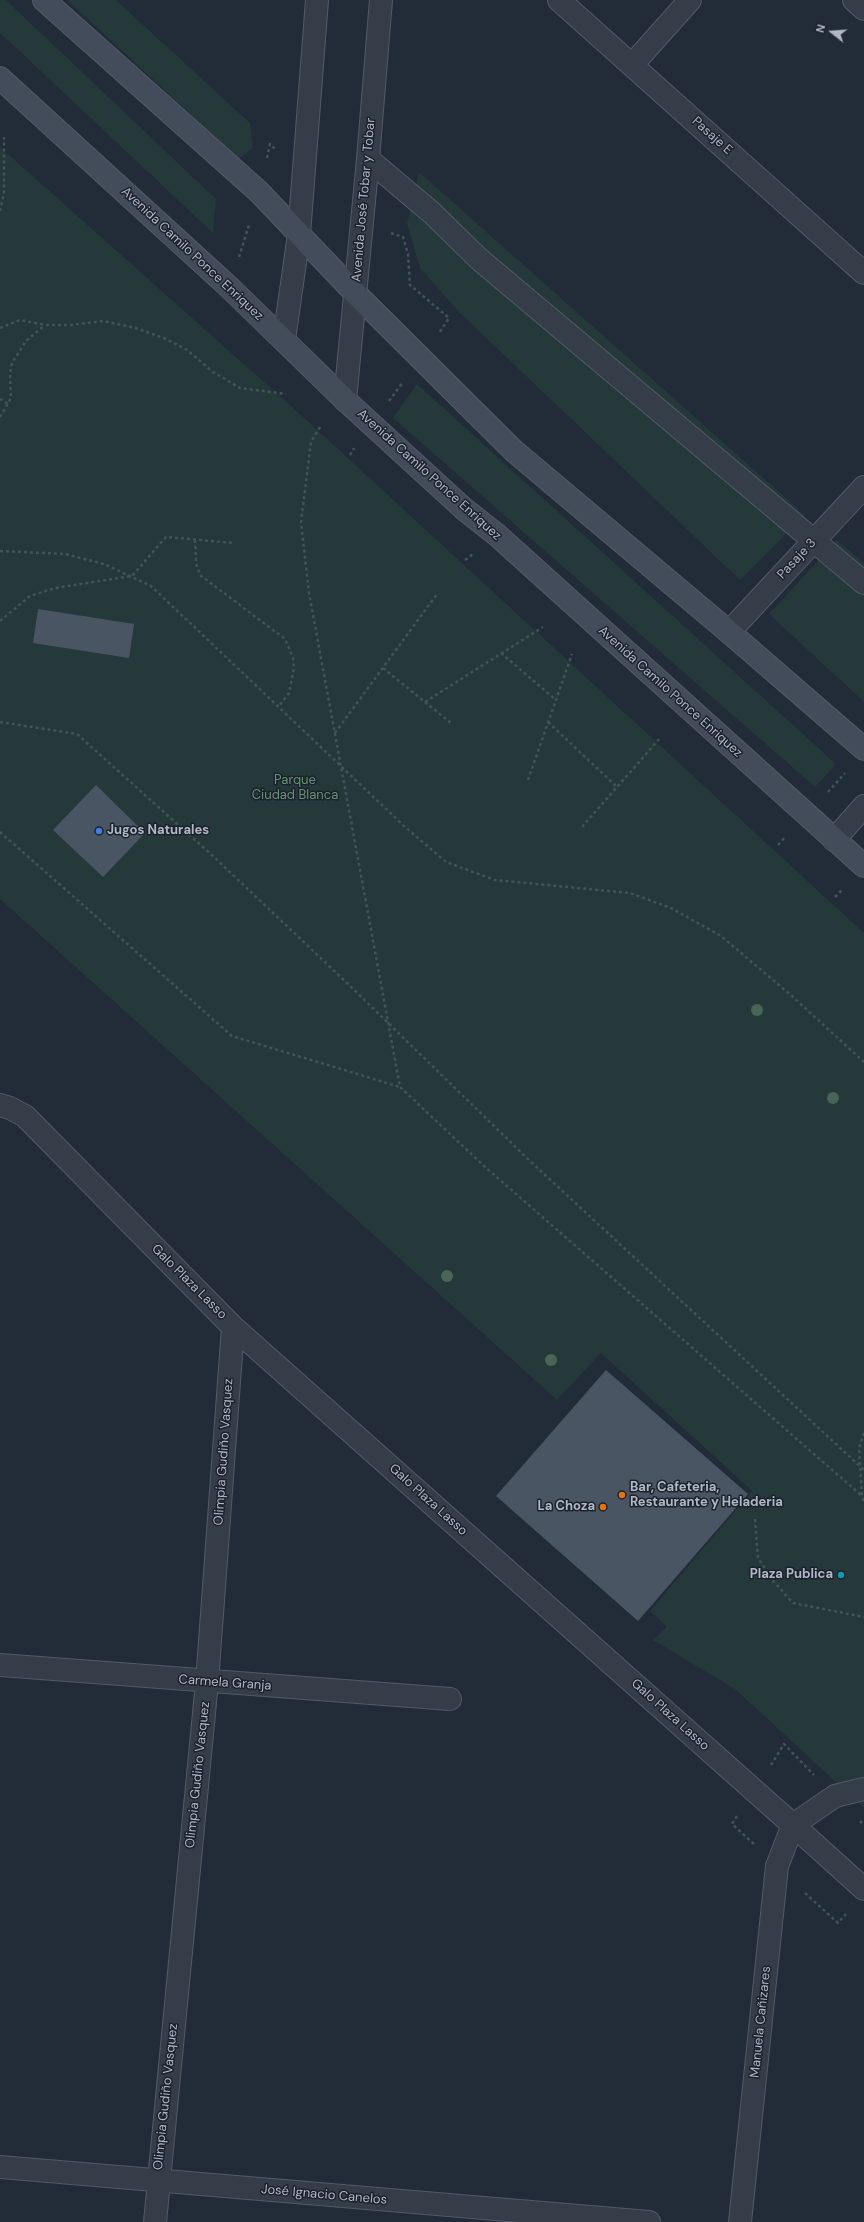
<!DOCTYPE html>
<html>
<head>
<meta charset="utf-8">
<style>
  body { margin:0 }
  #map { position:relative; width:864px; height:2222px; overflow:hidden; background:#222b38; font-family:"DM Sans",sans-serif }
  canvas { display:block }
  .north { position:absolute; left:812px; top:12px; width:40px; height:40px; -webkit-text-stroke:3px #1b222d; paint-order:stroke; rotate:287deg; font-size:11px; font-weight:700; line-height:16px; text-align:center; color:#b0b8c5 }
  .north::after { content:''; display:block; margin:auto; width:14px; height:18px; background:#b0b8c5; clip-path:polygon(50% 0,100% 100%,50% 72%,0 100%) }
</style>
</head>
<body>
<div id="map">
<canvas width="864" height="2222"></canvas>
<div class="north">N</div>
</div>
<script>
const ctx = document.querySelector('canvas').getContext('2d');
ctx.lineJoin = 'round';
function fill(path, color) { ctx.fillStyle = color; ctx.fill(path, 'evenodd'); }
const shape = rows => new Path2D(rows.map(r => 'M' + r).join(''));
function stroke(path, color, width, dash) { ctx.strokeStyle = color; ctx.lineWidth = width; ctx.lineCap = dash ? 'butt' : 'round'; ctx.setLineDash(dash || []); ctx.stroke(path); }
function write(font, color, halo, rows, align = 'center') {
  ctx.font = font + ' "DM Sans",sans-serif'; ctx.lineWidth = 3; ctx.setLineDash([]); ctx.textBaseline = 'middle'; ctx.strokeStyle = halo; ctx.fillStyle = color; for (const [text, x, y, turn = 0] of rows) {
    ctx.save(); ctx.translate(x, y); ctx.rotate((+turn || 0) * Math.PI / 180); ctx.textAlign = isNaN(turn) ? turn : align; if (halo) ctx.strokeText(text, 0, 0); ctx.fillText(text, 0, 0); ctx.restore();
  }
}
fill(shape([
  [0,0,6,0,216,199,213,233,0,33],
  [67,0,116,0,250,123,253,148,239,159],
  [0,147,301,415,864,933,864,1808,735,1689,653,1640,667,1627,650,1611,752,1491,601,1353,557,1400,0,899],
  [419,172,805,515,740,580,460,313,420,268,407,224],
  [417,384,836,764,815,787,393,418],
  [837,540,864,563,864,702,769,614]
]), '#25383a');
fill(shape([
  [38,609,134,624,129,658,33,643],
  [96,785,145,833,103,877,53,830],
  [606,1370,748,1494,638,1621,496,1496]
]), '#4a5564');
const minor = shape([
  [559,0,864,273],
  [854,0,864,9],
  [632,65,690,0],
  [368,159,432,213,479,259,864,583],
  [729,632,864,487],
  [834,840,864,806],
  [0,1105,10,1108,25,1116,233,1327,793,1825],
  [0,1665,450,1699],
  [0,2167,649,2222],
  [155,2222,207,1682,233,1327]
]);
const tertiary = shape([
  [284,340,299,234,317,0],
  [345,400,368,159,381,0],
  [793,1825,864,1889],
  [793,1825,835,1796,864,1789],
  [740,2222,777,1866,793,1825]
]);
const secondary = shape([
  [44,0,259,192,355,293,514,451,729,632,864,749],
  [0,78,230,288,345,400,464,509,497,535,864,866]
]);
stroke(minor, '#535b66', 24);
stroke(tertiary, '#535b66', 24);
stroke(secondary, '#535b66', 24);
stroke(shape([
  [267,158,270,144,275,149],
  [0,211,4,193,4,137],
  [391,233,403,237,408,254,410,285,449,318,439,333],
  [239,257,249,225],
  [0,328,20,320,45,325,71,325,103,321,136,328,166,339,187,350,213,372,240,388,286,394],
  [0,399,8,404],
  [389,401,403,382],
  [0,417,11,398,10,375,12,363,26,341,45,325],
  [320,427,311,442,301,522,309,593,400,1087,484,1166,862,1496],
  [350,455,354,448],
  [195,540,196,563,200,575,285,639,293,658,294,668,289,693,279,706],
  [0,551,65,554,104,564,151,586,404,826,446,862,495,880,630,893,671,908,721,936,793,997,864,1062],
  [465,560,473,554],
  [0,621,30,596,55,588,132,576,166,537,235,543],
  [501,653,556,700],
  [383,668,452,724],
  [425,702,543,627],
  [0,722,77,734,214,857,348,984,530,1161,864,1470],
  [548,722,617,787],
  [335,733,437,594],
  [528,780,572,654],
  [828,792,845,773],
  [582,827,660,738],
  [0,832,232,1036,400,1087],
  [778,845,786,836],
  [835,897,843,889],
  [864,1433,859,1448,862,1496,864,1502],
  [755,1519,758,1558,774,1582,793,1603,864,1617],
  [771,1765,784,1744,814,1775],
  [737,1816,732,1824,754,1844],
  [860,1821,864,1825],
  [805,1893,838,1923,846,1914]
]), '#415456', 2.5, [3, 3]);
stroke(minor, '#353d48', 22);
stroke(tertiary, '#353d48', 22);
stroke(secondary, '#434c5b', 22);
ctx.fillStyle = '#486558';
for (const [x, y] of [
  [757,1010],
  [833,1098],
  [447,1276],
  [551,1360]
]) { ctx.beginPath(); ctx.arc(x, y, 6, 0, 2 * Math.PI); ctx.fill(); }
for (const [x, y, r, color] of [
  [99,831,4,"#3f7fe0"],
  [622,1495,4,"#e8710a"],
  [603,1507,4,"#e8710a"],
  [841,1575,4,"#0f9aa8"]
]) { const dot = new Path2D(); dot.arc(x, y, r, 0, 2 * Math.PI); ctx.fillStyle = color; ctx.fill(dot); stroke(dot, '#1b222d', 1.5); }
write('13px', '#b0b8c5', '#1b222d', [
  ["Pasaje E",712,136,42],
  ["Avenida José Tobar y Tobar",364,200,-85],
  ["Avenida Camilo Ponce Enriquez",192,254,43],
  ["Avenida Camilo Ponce Enriquez",429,475,42],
  ["Pasaje 3",797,559,-47],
  ["Avenida Camilo Ponce Enriquez",670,692,42],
  ["Galo Plaza Lasso",189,1282,45],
  ["Olimpia Gudiño Vasquez",224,1452,-86],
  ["Galo Plaza Lasso",428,1500,42],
  ["Carmela Granja",225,1683,4],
  ["Galo Plaza Lasso",670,1715,42],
  ["Olimpia Gudiño Vasquez",198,1775,-84],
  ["Manuela Cañizares",761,2022,-84],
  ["Olimpia Gudiño Vasquez",166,2097,-84],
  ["José Ignacio Canelos",324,2195,5]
]);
write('13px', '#689472', '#1b222d', [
  ["Parque",295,781],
  ["Ciudad Blanca",295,796]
]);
write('bold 13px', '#b0b8c5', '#1b222d', [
  ["Jugos Naturales",107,831],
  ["Bar, Cafeteria,",630,1488],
  ["Restaurante y Heladeria",630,1503],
  ["La Choza",595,1507,"right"],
  ["Plaza Publica",833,1575,"right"]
], 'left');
</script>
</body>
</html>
